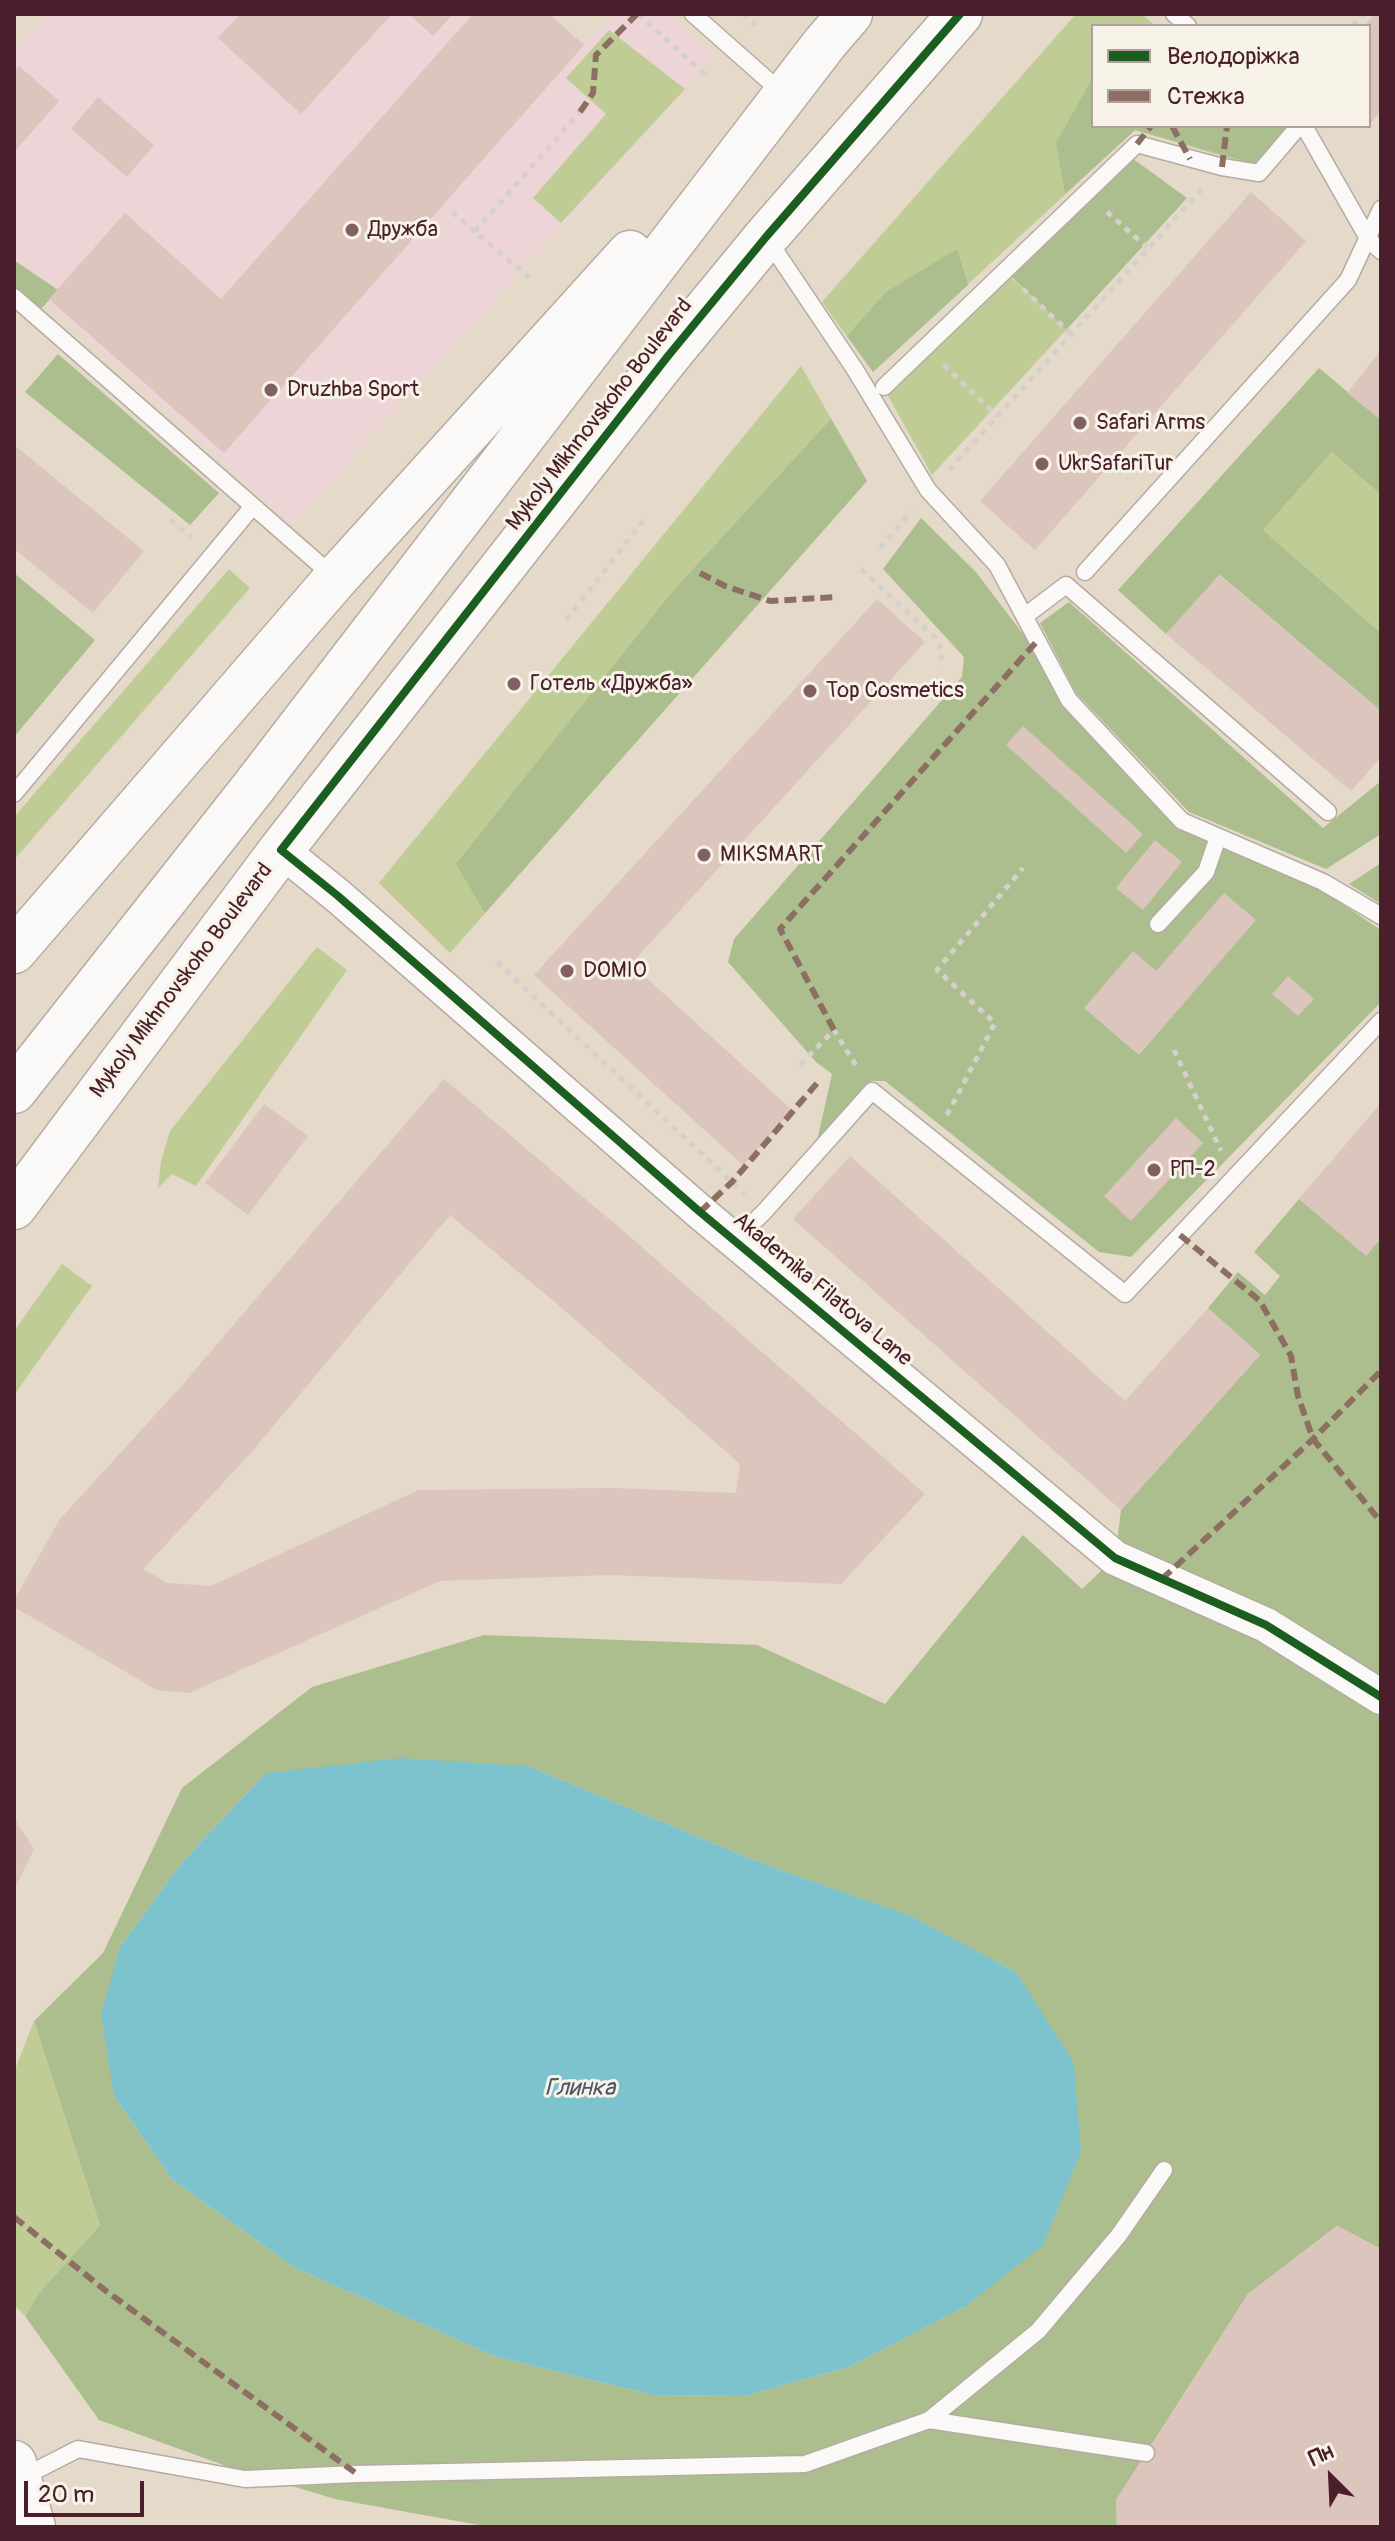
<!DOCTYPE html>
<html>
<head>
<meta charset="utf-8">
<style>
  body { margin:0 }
  #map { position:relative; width:1395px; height:2541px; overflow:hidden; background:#e5d9c9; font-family:Pangolin,sans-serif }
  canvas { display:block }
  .frame { position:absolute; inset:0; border:16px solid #4a1f2b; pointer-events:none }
  .legend { position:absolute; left:1091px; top:24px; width:280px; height:104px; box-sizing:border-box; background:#f7f3e8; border:2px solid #b29e9c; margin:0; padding:10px 14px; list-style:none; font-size:24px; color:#4a1f2b }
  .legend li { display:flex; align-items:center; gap:16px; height:40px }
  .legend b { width:40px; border:2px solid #b29e9c }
  .north { position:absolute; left:1291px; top:2437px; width:80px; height:80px; -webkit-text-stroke:6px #f7f3e8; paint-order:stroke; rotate:336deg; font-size:22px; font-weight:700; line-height:32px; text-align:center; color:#4a1f2b }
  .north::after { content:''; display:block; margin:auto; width:28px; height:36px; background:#4a1f2b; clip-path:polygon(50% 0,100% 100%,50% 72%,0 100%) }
  .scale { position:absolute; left:24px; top:2481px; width:120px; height:36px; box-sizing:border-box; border:4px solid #4a1f2b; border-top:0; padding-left:10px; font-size:24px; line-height:28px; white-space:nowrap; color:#4a1f2b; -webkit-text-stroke:6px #f7f3e8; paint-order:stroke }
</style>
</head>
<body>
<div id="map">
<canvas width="1395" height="2541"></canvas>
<div class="frame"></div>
<ul class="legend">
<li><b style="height:10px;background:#1b5e20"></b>Велодоріжка</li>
<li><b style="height:10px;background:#8d6e63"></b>Стежка</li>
</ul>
<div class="north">Пн</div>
<div class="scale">20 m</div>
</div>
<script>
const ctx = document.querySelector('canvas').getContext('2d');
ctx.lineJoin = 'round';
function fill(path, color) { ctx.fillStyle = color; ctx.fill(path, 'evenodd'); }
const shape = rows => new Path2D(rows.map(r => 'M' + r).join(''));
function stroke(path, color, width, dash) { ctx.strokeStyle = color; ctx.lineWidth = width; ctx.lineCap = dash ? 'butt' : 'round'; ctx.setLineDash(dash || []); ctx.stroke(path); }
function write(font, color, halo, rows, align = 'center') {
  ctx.font = font + ' Pangolin,sans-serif'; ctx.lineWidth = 6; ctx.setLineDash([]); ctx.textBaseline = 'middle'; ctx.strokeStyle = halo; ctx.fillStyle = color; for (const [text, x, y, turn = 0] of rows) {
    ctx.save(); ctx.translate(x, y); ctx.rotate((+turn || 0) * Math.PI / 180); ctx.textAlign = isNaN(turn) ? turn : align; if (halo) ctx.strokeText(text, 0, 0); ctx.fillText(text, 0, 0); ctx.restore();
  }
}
fill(shape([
  [49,14,550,14,584,44,615,14,668,14,714,58,292,524,48,302,58,289,14,260,14,55]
]), '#ecd4d7');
fill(shape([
  [1076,14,1142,14,1155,26,1093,26,1093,126,1290,126,1255,166,1135,130,873,372,822,302],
  [609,30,685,89,561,223,533,198,606,114,566,78],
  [1011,277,1066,330,932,475,887,394],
  [801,366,867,481,450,953,379,883],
  [1332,452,1381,495,1381,633,1263,530],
  [229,569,250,588,14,860,14,817],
  [317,947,347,970,196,1186,172,1174,158,1188,161,1161,170,1131],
  [62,1264,92,1286,14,1395,14,1331],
  [34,2021,100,2225,40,2292,25,2316,14,2305,14,2072]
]), '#bfcc95');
fill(shape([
  [1093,77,1093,126,1290,126,1256,164,1135,130,1065,194,1056,143],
  [1132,158,1187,198,1066,330,1011,276],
  [957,249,968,285,873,372,847,336,886,292],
  [14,260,58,290,41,309,14,289],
  [58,354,219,493,190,525,25,392],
  [1319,368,1381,420,1381,495,1332,452,1263,530,1381,633,1381,711,1220,575,1166,634,1118,590],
  [831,419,867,481,485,913,456,864,672,592],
  [921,518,976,572,1032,646,1063,707,1176,825,1318,888,1381,930,1381,1002,1131,1257,1099,1252,885,1081,871,1081,816,1145,832,1074,816,1062,728,962,734,939,962,677,964,657,883,569],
  [14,573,95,640,14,737],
  [1069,602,1323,828,1381,781,1381,834,1326,869,1189,812,1076,693,1040,623],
  [1381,863,1381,904,1349,884],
  [1299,1199,1366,1255,1381,1238,1381,2249,1337,2226,1248,2294,1116,2500,1117,2527,490,2527,335,2499,229,2467,99,2420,25,2316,40,2292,100,2225,34,2021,103,1953,182,1788,312,1687,484,1635,757,1645,885,1704,1023,1535,1082,1589,1115,1558,1121,1510,1260,1355,1208,1308,1238,1272,1265,1295,1280,1276,1254,1252],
  [528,1766,756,1861,910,1916,1016,1972,966,2306,849,2367,744,2396,654,2395,497,2357,295,2268,172,2179,114,2096,120,1947,182,1862,266,1773]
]), '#adbe8e');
fill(shape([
  [401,1758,528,1766,756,1861,911,1916,1016,1972,1074,2063,1081,2152,1043,2245,966,2306,849,2367,744,2396,654,2395,497,2357,295,2268,172,2179,114,2096,101,2014,120,1947,182,1862,266,1773]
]), '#7dc3cd');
fill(shape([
  [240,14,392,14,301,114,218,38],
  [409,14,453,14,433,36],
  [473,14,549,14,584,45,224,453,49,299,125,213,221,299],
  [1374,14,1381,14,1381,111,1369,125,1369,26,1364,26],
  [19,66,59,101,14,152,14,72],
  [98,97,154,145,127,177,71,129],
  [1251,192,1306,241,1035,550,980,501],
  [1381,350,1381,420,1347,393],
  [14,445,144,551,93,613,14,549],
  [1219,575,1381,711,1381,757,1351,791,1166,634],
  [877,599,925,642,631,964,792,1110,743,1165,534,975],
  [1023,726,1143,834,1126,853,1006,745],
  [1155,840,1182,862,1143,910,1116,888],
  [1224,893,1256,920,1139,1055,1084,1008,1133,951,1156,971],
  [1288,976,1314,999,1298,1016,1272,994],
  [444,1079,629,1236,925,1494,841,1584,611,1575,440,1581,189,1693,157,1690,14,1607,14,1600,60,1519,177,1391],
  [450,1215,563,1309,740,1464,736,1493,613,1488,419,1490,211,1586,168,1583,143,1569,249,1455],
  [1381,1103,1381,1238,1366,1256,1299,1199],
  [264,1104,308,1136,248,1215,205,1183],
  [1176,1118,1203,1143,1131,1221,1104,1196],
  [850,1156,1125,1401,1208,1308,1260,1355,1121,1510,793,1219],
  [14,1818,34,1849,14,1890],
  [1338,2226,1381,2249,1381,2527,1117,2527,1116,2500,1248,2294]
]), '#dbc5bd');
const lane = shape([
  [693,14,779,90],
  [1174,14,1188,26],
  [1304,126,1369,240,1381,251],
  [768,240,854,368,928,490,997,565,1069,700,1182,821,1323,882,1381,916],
  [14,297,334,577],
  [884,387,1137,144,1222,167,1259,173,1299,126],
  [1085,572,1348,280,1381,209],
  [1025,616,1066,585,1328,812],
  [14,794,253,506],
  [1158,924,1206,872,1218,837],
  [735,1240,764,1212,872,1091,1125,1294,1381,1021],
  [929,2420,1146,2453],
  [21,2478,78,2449,245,2479,357,2474,805,2464,929,2420,1038,2331,1119,2235,1164,2170]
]);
const street = shape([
  [281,850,338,896,700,1212,1115,1558,1266,1625,1381,1697]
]);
const primary = shape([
  [14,951,336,578],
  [14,2463,33,2527]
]);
const highway = shape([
  [336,578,630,253],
  [14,1091,253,788,825,43,850,14],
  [14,1207,281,850,668,356,766,237,960,14]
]);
stroke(lane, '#b6aba2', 19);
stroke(street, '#b6aba2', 37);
stroke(primary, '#b6aba2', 47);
stroke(highway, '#b6aba2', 47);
stroke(shape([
  [638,14,709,78],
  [743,14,756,25],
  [1353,26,1363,14],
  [452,212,532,280],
  [1107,212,1149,249],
  [475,231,580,112],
  [1023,289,1071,334],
  [944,365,997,416],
  [949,470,1202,189],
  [170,520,191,537],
  [880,548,912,511],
  [861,569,938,640,942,654,939,667],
  [566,620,644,520],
  [497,962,745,1194],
  [1174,1050,1221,1151],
  [800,1065,834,1030,857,1067],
  [947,1115,995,1023,937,970,1023,868]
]), '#d5d0cc', 5, [6, 6]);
stroke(lane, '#fbf9f7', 16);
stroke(street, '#fbf9f7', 34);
stroke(primary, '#fbf9f7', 44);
stroke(highway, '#fbf9f7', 44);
stroke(shape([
  [580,112,593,93,596,55,637,14],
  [1172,126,1190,159],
  [1137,144,1151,126],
  [1222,167,1227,126],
  [700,573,725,586,770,601,837,597],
  [834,1030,780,929,1038,640],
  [700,1212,732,1182,818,1082],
  [1180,1235,1260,1301,1291,1356,1298,1396,1313,1439,1381,1522],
  [1162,1579,1313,1439,1381,1371],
  [14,2217,106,2291,357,2474]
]), '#8d6e63', 6, [12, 6]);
stroke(shape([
  [960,14,766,237,668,356,281,850,338,896,700,1212,1115,1558,1266,1625,1381,1697]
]), '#1b5e20', 8);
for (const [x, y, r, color] of [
  [352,230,8,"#806062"],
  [271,390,8,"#806062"],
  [1080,423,8,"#806062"],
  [1042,464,8,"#806062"],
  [514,684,8,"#806062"],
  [810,691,8,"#806062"],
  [704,855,8,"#806062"],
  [567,971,8,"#806062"],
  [1154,1170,8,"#806062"]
]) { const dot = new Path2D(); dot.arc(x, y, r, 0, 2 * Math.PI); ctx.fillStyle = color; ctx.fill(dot); stroke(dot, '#f7f3e8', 3); }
write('22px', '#4a1f2b', '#f7f3e8', [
  ["Дружба",368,230],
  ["Druzhba Sport",287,390],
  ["Safari Arms",1096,423],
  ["UkrSafariTur",1058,464],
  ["Готель «Дружба»",530,684],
  ["Top Cosmetics",826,691],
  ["MIKSMART",720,855],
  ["DOMIO",583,971],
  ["РП-2",1170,1170]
], 'left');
write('22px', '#4a1f2b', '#f7f3e8', [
  ["Mykoly Mikhnovskoho Boulevard",600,415,-52],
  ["Mykoly Mikhnovskoho Boulevard",182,981,-53],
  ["Akademika Filatova Lane",822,1290,40]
]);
write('italic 24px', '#4c5564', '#f7f3e8', [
  ["Глинка",580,2089]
]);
</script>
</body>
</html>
